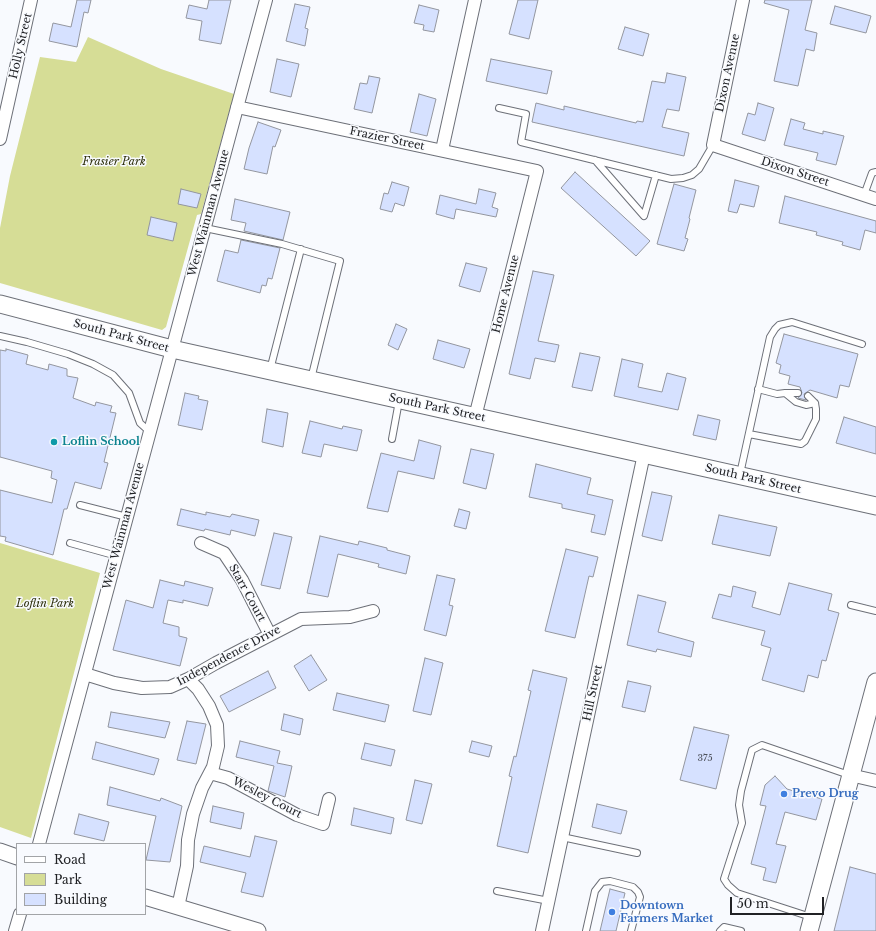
<!DOCTYPE html>
<html>
<head>
<meta charset="utf-8">
<style>
  body { margin:0 }
  #map { position:relative; width:876px; height:931px; overflow:hidden; background:#f8fafe; font-family:"Libre Baskerville",serif }
  canvas { display:block }
  .legend { position:absolute; left:16px; top:843px; width:130px; height:72px; box-sizing:border-box; background:#f8fafe; border:1px solid #a2a4a7; margin:0; padding:5px 7px; list-style:none; font-size:12px; color:#212225 }
  .legend li { display:flex; align-items:center; gap:8px; height:20px }
  .legend b { width:20px; border:1px solid #a2a4a7 }
  .scale { position:absolute; left:730px; top:897px; width:94px; height:18px; box-sizing:border-box; border:2px solid #212225; border-top:0; padding-left:5px; font-size:12px; line-height:14px; white-space:nowrap; color:#212225; -webkit-text-stroke:3px #f8fafe; paint-order:stroke }
</style>
</head>
<body>
<div id="map">
<canvas width="876" height="931"></canvas>
<ul class="legend">
<li><b style="height:5px;background:#fff"></b>Road</li>
<li><b style="height:11px;background:#d6dd96"></b>Park</li>
<li><b style="height:11px;background:#d6e1ff"></b>Building</li>
</ul>
<div class="scale">50 m</div>
</div>
<script>
const ctx = document.querySelector('canvas').getContext('2d');
ctx.lineJoin = 'round';
function fill(path, color) { ctx.fillStyle = color; ctx.fill(path, 'evenodd'); }
const shape = rows => new Path2D(rows.map(r => 'M' + r).join(''));
function stroke(path, color, width, dash) { ctx.strokeStyle = color; ctx.lineWidth = width; ctx.lineCap = dash ? 'butt' : 'round'; ctx.setLineDash(dash || []); ctx.stroke(path); }
function write(font, color, halo, rows, align = 'center') {
  ctx.font = font + ' "Libre Baskerville",serif'; ctx.lineWidth = 3; ctx.setLineDash([]); ctx.textBaseline = 'middle'; ctx.strokeStyle = halo; ctx.fillStyle = color; for (const [text, x, y, turn = 0] of rows) {
    ctx.save(); ctx.translate(x, y); ctx.rotate((+turn || 0) * Math.PI / 180); ctx.textAlign = isNaN(turn) ? turn : align; if (halo) ctx.strokeText(text, 0, 0); ctx.fillText(text, 0, 0); ctx.restore();
  }
}
fill(shape([
  [88,37,161,69,234,94,201,214,197,215,166,327,162,330,0,283,0,228,10,176,40,57,76,62],
  [0,543,100,573,31,838,0,827]
]), '#d6dd96');
const building = shape([
  [77,0,91,0,88,13,84,12,77,47,49,41,53,23,71,27,77,0],
  [209,0,231,0,221,44,199,40,202,21,186,18,189,5,207,9,209,0],
  [518,0,538,0,529,39,509,34,518,0],
  [765,0,812,0,805,30,817,33,814,51,806,49,798,86,774,81,789,10,764,3,765,0],
  [295,4,310,7,305,28,308,29,305,46,286,41,295,4],
  [419,5,439,10,434,32,423,30,424,25,414,23,419,5],
  [835,6,871,16,866,33,830,24,835,6],
  [625,27,649,34,643,56,618,49,625,27],
  [277,59,299,64,291,97,270,92,277,59],
  [491,59,552,71,547,94,486,81,491,59],
  [667,73,686,77,679,111,667,109,662,127,689,133,684,156,532,122,536,103,564,110,564,106,636,123,637,121,643,122,652,81,665,83,667,73],
  [369,76,380,78,372,113,354,109,360,83,367,84,369,76],
  [419,94,436,99,427,136,410,132,419,94],
  [758,103,774,108,765,141,742,134,748,113,755,115,758,103],
  [791,119,805,123,803,129,823,134,823,131,844,136,836,165,816,160,818,153,784,145,791,119],
  [258,122,281,130,275,147,273,146,267,174,244,169,249,148,258,122],
  [575,172,650,241,636,256,561,188,575,172],
  [735,180,759,186,754,207,740,204,737,213,728,211,735,180],
  [392,182,409,187,404,206,395,203,392,212,380,209,384,193,388,194,392,182],
  [674,184,696,190,689,218,690,219,685,238,688,239,684,251,657,244,674,184],
  [181,189,201,194,197,208,178,204,181,189],
  [479,189,496,193,492,207,498,209,496,217,456,209,454,219,436,214,440,195,476,204,479,189],
  [785,196,876,221,876,233,865,230,860,250,842,245,843,242,816,235,817,232,779,223,785,196],
  [235,199,290,212,283,240,244,231,246,223,231,220,235,199],
  [151,217,177,223,173,241,147,235,151,217],
  [241,240,280,248,272,279,268,278,266,286,262,285,260,293,217,281,225,250,238,253,241,240],
  [466,263,487,268,480,292,459,286,466,263],
  [533,271,554,275,538,341,559,345,555,362,535,358,530,379,509,374,533,271],
  [396,324,407,329,398,350,388,345,396,324],
  [784,334,858,354,849,387,840,385,837,398,810,390,804,394,806,400,798,398,802,393,800,387,788,384,790,376,779,373,781,365,776,363,784,334],
  [438,340,470,349,464,368,433,359,438,340],
  [6,349,28,355,26,364,48,370,49,364,67,369,67,376,78,378,73,398,95,406,96,402,112,406,110,412,116,413,104,462,108,463,101,489,75,482,67,509,64,509,53,555,5,541,6,537,0,536,0,490,52,503,57,480,51,478,52,471,0,457,0,350,6,351,6,349],
  [580,353,600,357,592,391,572,387,580,353],
  [622,359,643,364,638,387,662,392,667,373,686,378,678,410,614,396,622,359],
  [185,393,199,396,198,399,208,401,202,430,178,425,185,393],
  [267,409,288,413,283,447,262,442,267,409],
  [698,415,720,420,716,440,693,435,698,415],
  [844,417,876,427,876,454,836,443,844,417],
  [310,421,342,429,343,426,362,430,357,451,324,444,321,457,302,453,310,421],
  [419,440,441,446,434,479,398,471,388,512,367,508,381,453,414,461,419,440],
  [471,449,494,454,486,489,463,483,471,449],
  [536,464,591,478,587,494,613,500,605,535,591,532,595,515,562,508,562,504,529,497,536,464],
  [652,492,672,496,662,541,642,536,652,492],
  [181,509,206,515,206,512,230,517,232,514,259,520,255,536,231,530,230,535,205,529,204,531,177,525,181,509],
  [459,509,470,512,466,529,454,526,459,509],
  [719,515,777,527,770,556,712,544,719,515],
  [274,533,292,537,280,589,261,585,274,533],
  [320,536,358,545,359,541,387,548,387,550,410,556,406,574,378,567,379,564,338,554,328,597,307,593,320,536],
  [566,549,598,557,593,577,589,576,575,638,545,631,566,549],
  [437,575,455,579,449,605,453,606,446,636,424,630,437,575],
  [160,580,184,586,185,581,213,588,208,606,183,600,183,603,168,600,163,623,179,627,179,636,187,638,180,666,113,650,126,600,153,608,160,580],
  [789,583,832,594,828,610,839,613,826,661,822,660,818,678,808,675,804,692,762,680,771,648,761,645,765,631,712,618,719,594,731,597,733,586,756,592,752,607,780,615,789,583],
  [638,595,666,602,658,632,694,642,691,657,657,649,656,652,627,645,638,595],
  [311,655,327,680,309,691,294,666,311,655],
  [425,658,443,663,431,715,413,711,425,658],
  [533,670,567,678,528,853,497,846,512,777,509,776,514,756,516,757,531,691,528,690,533,670],
  [268,671,276,688,229,712,220,696,268,671],
  [628,681,651,686,645,712,622,707,628,681],
  [337,693,389,705,385,722,333,710,337,693],
  [111,712,170,722,165,738,108,727,111,712],
  [284,714,303,719,300,735,281,730,284,714],
  [187,721,206,724,196,764,177,760,187,721],
  [694,727,729,735,716,789,680,780,694,727],
  [240,741,280,751,277,763,292,766,285,797,268,791,274,766,236,757,240,741],
  [472,741,492,746,489,757,469,752,472,741],
  [96,742,159,759,154,775,92,759,96,742],
  [365,743,395,750,391,766,361,759,365,743],
  [775,776,787,789,822,799,816,820,785,812,776,844,786,846,776,883,763,880,766,868,751,864,766,806,760,805,765,785,775,776],
  [415,780,432,784,422,824,406,820,415,780],
  [110,787,160,801,161,798,182,806,170,862,146,860,156,816,107,805,110,787],
  [597,804,627,811,621,834,592,827,597,804],
  [213,806,244,813,241,829,210,822,213,806],
  [354,808,394,818,391,834,351,825,354,808],
  [79,814,109,822,104,841,74,834,79,814],
  [255,836,277,841,263,897,241,892,246,873,200,862,204,846,250,857,255,836],
  [850,867,876,874,876,931,834,931,850,867],
  [610,889,625,893,616,931,600,931,610,889]
]);
fill(building, '#d6e1ff');
stroke(building, '#93969f', 1);
const service = shape([
  [499,108,526,114,521,142,671,179,683,178,692,175,699,169,713,145],
  [595,160,644,216,656,175],
  [864,195,872,173,876,172],
  [205,228,282,244,340,261,311,379],
  [0,336,27,342,68,354,93,364,113,375,129,393,140,423,150,432],
  [270,370,301,249],
  [785,393,798,393],
  [808,396,815,403],
  [749,434,801,444,805,441,816,419,816,409,815,403,806,405,796,402,785,393,777,394,758,389],
  [392,439,399,401],
  [740,474,770,337,775,329,779,325,792,322,862,344],
  [80,505,127,517],
  [70,543,117,556],
  [851,605,876,611],
  [562,837,637,853],
  [497,891,549,901],
  [811,917,737,893,728,885,724,879,742,823,739,805,741,791,752,750,762,745,849,775],
  [586,931,595,891,602,882,610,881,633,887,638,892,640,897,631,931],
  [720,931,724,927,741,931]
]);
const minor = shape([
  [743,0,713,145,876,199],
  [237,107,537,171,475,417],
  [0,139,31,0],
  [442,150,475,0],
  [201,543,224,553,242,580,270,635],
  [85,674,114,683,142,688,170,687,188,679,216,663,301,619,350,617,373,611],
  [210,773,228,778,297,815,323,824,329,799],
  [850,775,876,781],
  [39,844,266,0],
  [178,907,187,866,188,840,193,814,202,788,213,767,218,746,217,725,209,706,198,689,188,679],
  [15,931,20,914],
  [542,931,644,454]
]);
const tertiary = shape([
  [0,851,17,857],
  [145,897,258,931]
]);
const secondary = shape([
  [0,304,172,349,876,506],
  [809,931,876,682]
]);
stroke(service, '#6d7078', 8);
stroke(minor, '#6d7078', 14);
stroke(tertiary, '#6d7078', 17);
stroke(secondary, '#6d7078', 19);
stroke(service, '#fff', 6);
stroke(minor, '#fff', 12);
stroke(tertiary, '#fff', 15);
stroke(secondary, '#fff', 17);
for (const [x, y, r, color] of [
  [54,442,4,"#0f9aa8"],
  [784,794,4,"#3f7fe0"],
  [612,912,4,"#3f7fe0"]
]) { const dot = new Path2D(); dot.arc(x, y, r, 0, 2 * Math.PI); ctx.fillStyle = color; ctx.fill(dot); stroke(dot, '#f8fafe', 1.5); }
write('9px', '#4e525c', null, [
  ["375",705,758]
]);
write('11px', '#212225', '#f8fafe', [
  ["Holly Street",21,46,-77],
  ["Dixon Avenue",728,73,-78],
  ["Frazier Street",387,139,12],
  ["Dixon Street",795,172,18],
  ["West Wainman Avenue",209,213,-75],
  ["Home Avenue",506,294,-76],
  ["South Park Street",121,336,15],
  ["South Park Street",437,408,12],
  ["South Park Street",753,479,13],
  ["West Wainman Avenue",124,526,-75],
  ["Starr Court",247,593,61],
  ["Independence Drive",229,656,-28],
  ["Hill Street",593,693,-78],
  ["Wesley Court",267,798,27]
]);
write('italic 11px', '#2e300c', '#f8fafe', [
  ["Frasier Park",114,162],
  ["Loflin Park",45,604]
]);
write('bold 11px', '#0d838f', '#f8fafe', [
  ["Loflin School",62,442]
], 'left');
write('bold 11px', '#366cbe', '#f8fafe', [
  ["Prevo Drug",792,794],
  ["Downtown",620,906],
  ["Farmers Market",620,919]
], 'left');
</script>
</body>
</html>
